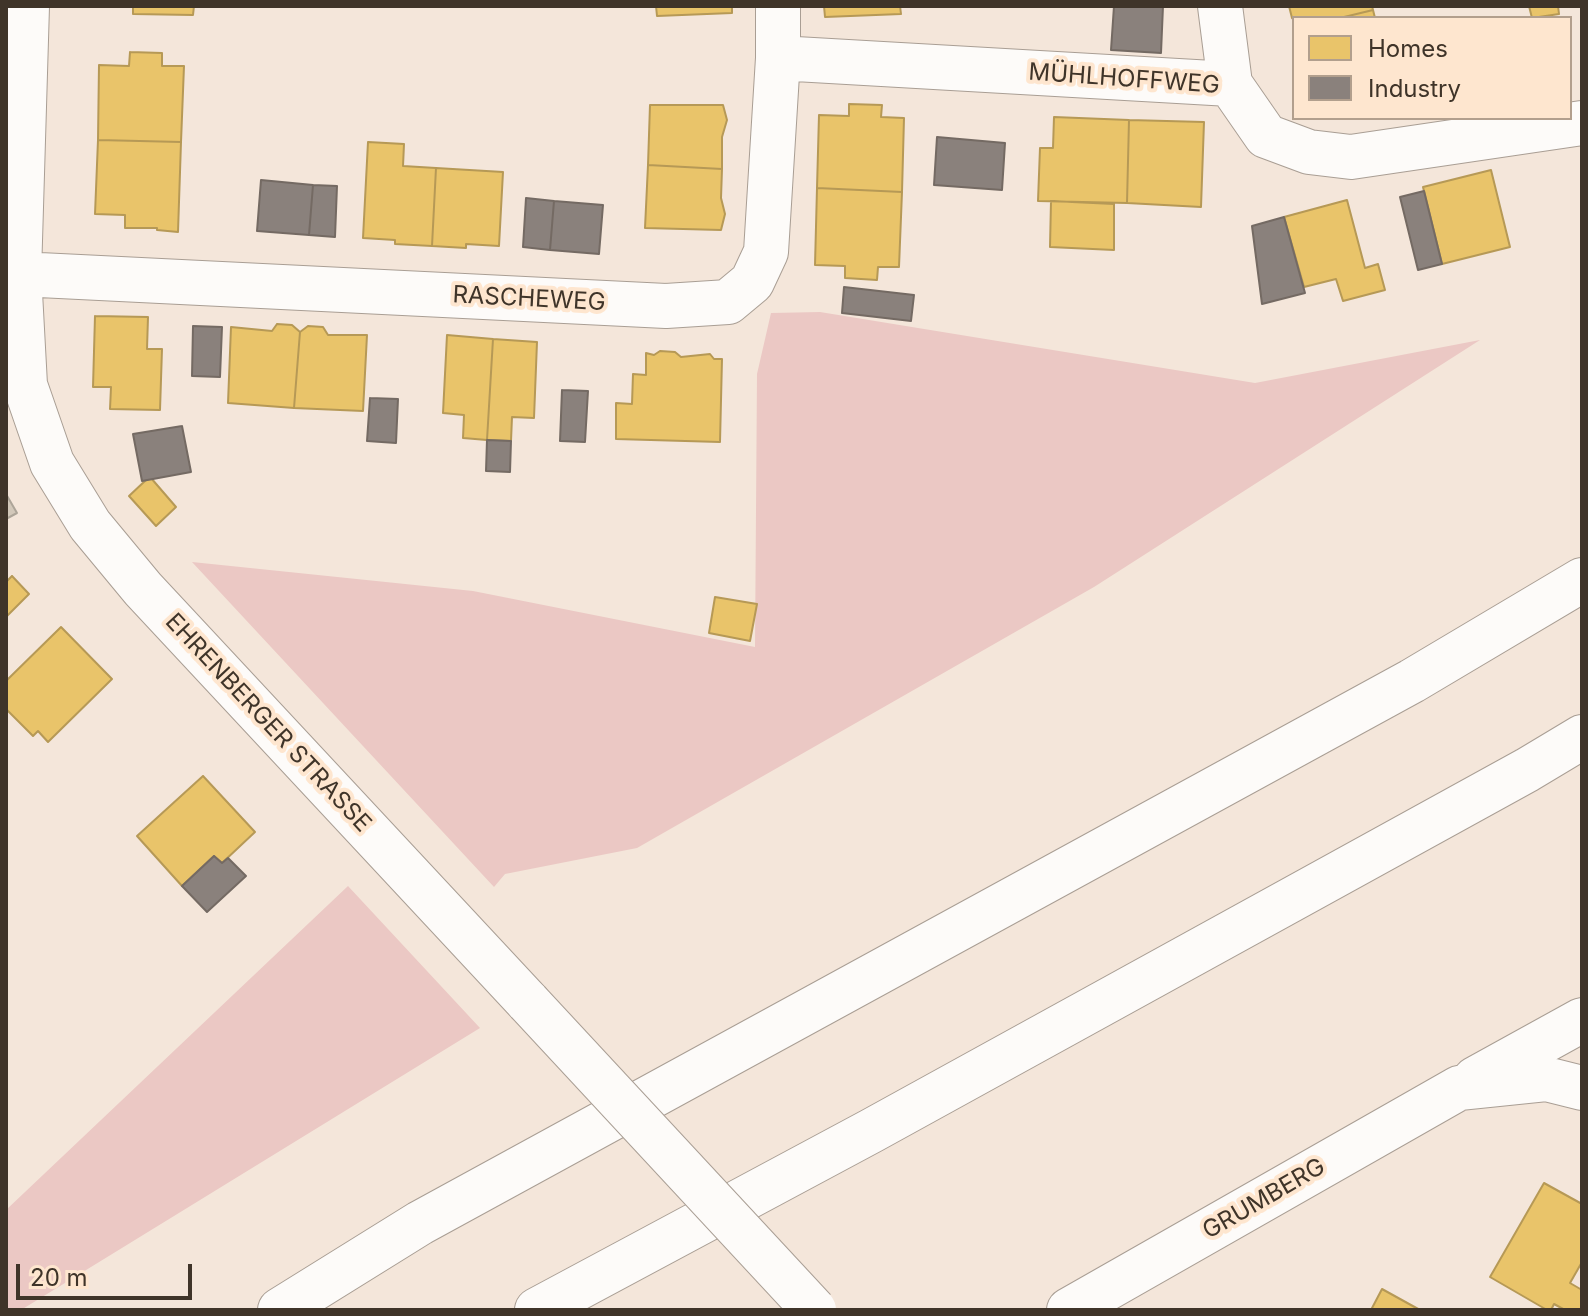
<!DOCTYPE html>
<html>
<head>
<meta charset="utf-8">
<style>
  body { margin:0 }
  #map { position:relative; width:1588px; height:1316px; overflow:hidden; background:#f4e6da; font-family:Inter,sans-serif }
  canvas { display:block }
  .frame { position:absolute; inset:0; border:8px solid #3f3429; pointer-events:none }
  .legend { position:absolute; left:1292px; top:16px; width:280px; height:104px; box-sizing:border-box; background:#fee6cf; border:2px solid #b29f8d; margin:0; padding:10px 14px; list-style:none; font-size:24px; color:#3f3429 }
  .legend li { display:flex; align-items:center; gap:16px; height:40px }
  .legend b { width:40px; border:2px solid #b29f8d }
  .scale { position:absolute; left:16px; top:1264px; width:176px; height:36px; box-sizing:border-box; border:4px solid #3f3429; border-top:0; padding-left:10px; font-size:24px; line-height:28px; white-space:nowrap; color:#3f3429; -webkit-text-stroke:6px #fee6cf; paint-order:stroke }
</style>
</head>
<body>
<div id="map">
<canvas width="1588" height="1316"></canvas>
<div class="frame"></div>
<ul class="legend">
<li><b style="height:22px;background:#e9c46a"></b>Homes</li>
<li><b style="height:22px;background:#8a817c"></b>Industry</li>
</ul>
<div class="scale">20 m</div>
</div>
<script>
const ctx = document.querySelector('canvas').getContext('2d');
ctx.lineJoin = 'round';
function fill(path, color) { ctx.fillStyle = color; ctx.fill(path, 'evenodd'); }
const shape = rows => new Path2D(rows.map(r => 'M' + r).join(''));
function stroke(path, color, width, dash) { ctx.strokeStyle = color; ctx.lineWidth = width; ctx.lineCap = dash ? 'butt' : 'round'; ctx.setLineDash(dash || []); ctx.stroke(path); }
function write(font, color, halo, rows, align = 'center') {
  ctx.font = font + ' Inter,sans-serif'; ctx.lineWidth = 8; ctx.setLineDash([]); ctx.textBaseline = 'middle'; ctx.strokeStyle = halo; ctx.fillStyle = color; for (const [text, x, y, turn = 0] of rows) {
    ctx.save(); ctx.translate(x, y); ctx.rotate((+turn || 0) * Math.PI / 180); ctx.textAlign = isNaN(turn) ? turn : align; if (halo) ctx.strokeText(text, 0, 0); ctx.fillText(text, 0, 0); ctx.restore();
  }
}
fill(shape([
  [820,312,1255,383,1480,340,1094,587,637,848,505,874,494,887,192,562,473,591,755,647,757,374,771,313],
  [348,886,480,1028,21,1310,6,1310,6,1210]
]), '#ebc8c4');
const homes = shape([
  [133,6,194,6,193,15,133,14,133,6],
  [656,6,732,6,732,13,657,16,656,6],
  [824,6,900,6,901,14,825,17,824,6],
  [1289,6,1372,6,1373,10,1340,18,1294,18,1294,20,1292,18,1289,6],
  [1529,6,1558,6,1559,14,1532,18,1529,6],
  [1373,10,1375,18,1340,18,1373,10],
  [130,52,162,53,162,66,184,66,181,142,98,140,99,65,129,66,130,52],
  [849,104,882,105,881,117,904,118,902,192,817,188,819,115,849,116,849,104],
  [650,105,723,105,727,120,722,137,722,169,648,165,650,105],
  [1054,117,1129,120,1127,203,1038,201,1040,148,1053,148,1054,117],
  [1129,120,1204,122,1201,207,1127,203,1129,120],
  [98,140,181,142,178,232,157,230,157,228,125,228,125,215,95,214,98,140],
  [368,142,404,144,403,166,436,168,432,246,395,244,395,240,363,238,368,142],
  [648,165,722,169,721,198,725,214,721,230,645,228,648,165],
  [436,168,503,172,499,246,466,244,466,248,432,246,436,168],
  [1491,170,1510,247,1442,264,1423,187,1491,170],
  [817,188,902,192,899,267,878,267,877,280,845,278,845,266,815,265,817,188],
  [1347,200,1365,268,1378,264,1385,290,1343,301,1336,279,1304,287,1284,217,1347,200],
  [1051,201,1114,204,1114,250,1050,247,1051,201],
  [95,316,148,317,147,349,162,349,160,410,110,409,111,387,93,387,95,316],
  [277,324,292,325,300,332,294,408,228,403,231,327,272,331,277,324],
  [308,326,323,327,328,335,367,335,363,411,294,408,300,332,308,326],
  [447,335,493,339,487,440,463,438,464,415,443,413,447,335],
  [493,339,537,342,534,418,512,417,511,441,487,440,493,339],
  [660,351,675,352,681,357,710,354,714,359,722,359,720,442,616,439,616,403,632,404,633,374,646,375,646,353,654,355,660,351],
  [151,478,176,507,156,526,129,496,146,480,151,478],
  [12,576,29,594,6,617,6,582,12,576],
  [715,597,757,604,750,641,709,633,715,597],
  [61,627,112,679,48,742,38,731,33,736,6,709,6,681,61,627],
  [203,776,255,832,222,863,214,856,182,886,137,836,203,776],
  [1544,1183,1582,1204,1582,1262,1570,1283,1582,1290,1582,1310,1565,1310,1554,1304,1551,1310,1547,1310,1490,1277,1544,1183],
  [1382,1289,1420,1310,1371,1310,1382,1289]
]);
fill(homes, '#e9c46a');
stroke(homes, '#b69956', 2);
const industry = shape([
  [1114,6,1163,6,1161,53,1111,50,1114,6],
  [937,137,1005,143,1002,190,934,185,937,137],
  [261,180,313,185,309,235,257,231,261,180],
  [313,185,337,186,335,237,309,235,313,185],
  [1424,191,1442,264,1418,270,1400,197,1424,191],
  [526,198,554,201,550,250,523,247,526,198],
  [554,201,603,205,599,254,550,250,554,201],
  [1284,217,1305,293,1262,304,1252,226,1284,217],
  [844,287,914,295,911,321,842,313,844,287],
  [193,326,222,327,220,377,192,376,193,326],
  [562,390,588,391,585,442,560,441,562,390],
  [370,398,398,399,396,443,367,441,370,398],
  [182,426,191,472,142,481,133,434,182,426],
  [487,440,511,441,510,472,486,471,487,440],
  [214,856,222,863,228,858,246,876,207,912,182,886,214,856]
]);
fill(industry, '#8a817c');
stroke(industry, '#746a63', 2);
const building = shape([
  [6,494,17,513,6,519,6,494]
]);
fill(building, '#d2c8ba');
stroke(building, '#ada599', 2);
const minor = shape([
  [27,6,19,274,25,385,52,463,90,525,143,589,528,1002],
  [1220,6,1230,84,1266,136,1309,152,1351,157,1582,123],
  [778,58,1230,84],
  [19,274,666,306,728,302,752,282,766,252,778,58,778,6],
  [1475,1079,1582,1020],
  [1069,1310,1459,1088,1546,1079,1582,1088]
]);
const motorway = shape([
  [280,1310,420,1223,1412,681,1582,580],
  [537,1310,871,1131,1527,770,1582,737]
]);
stroke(minor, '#a99e94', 46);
stroke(motorway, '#a99e94', 46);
stroke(minor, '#fdfbf9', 44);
stroke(motorway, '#fdfbf9', 44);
const minorBridge = shape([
  [528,1002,814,1310]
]);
stroke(minorBridge, '#a99e94', 46, []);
stroke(minorBridge, '#fdfbf9', 44);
write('24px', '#3f3429', '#fee6cf', [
  ["MÜHLHOFFWEG",1124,79,4],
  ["RASCHEWEG",529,299,3],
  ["EHRENBERGER STRASSE",268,723,47],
  ["GRUMBERG",1264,1199,-30]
]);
</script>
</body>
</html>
